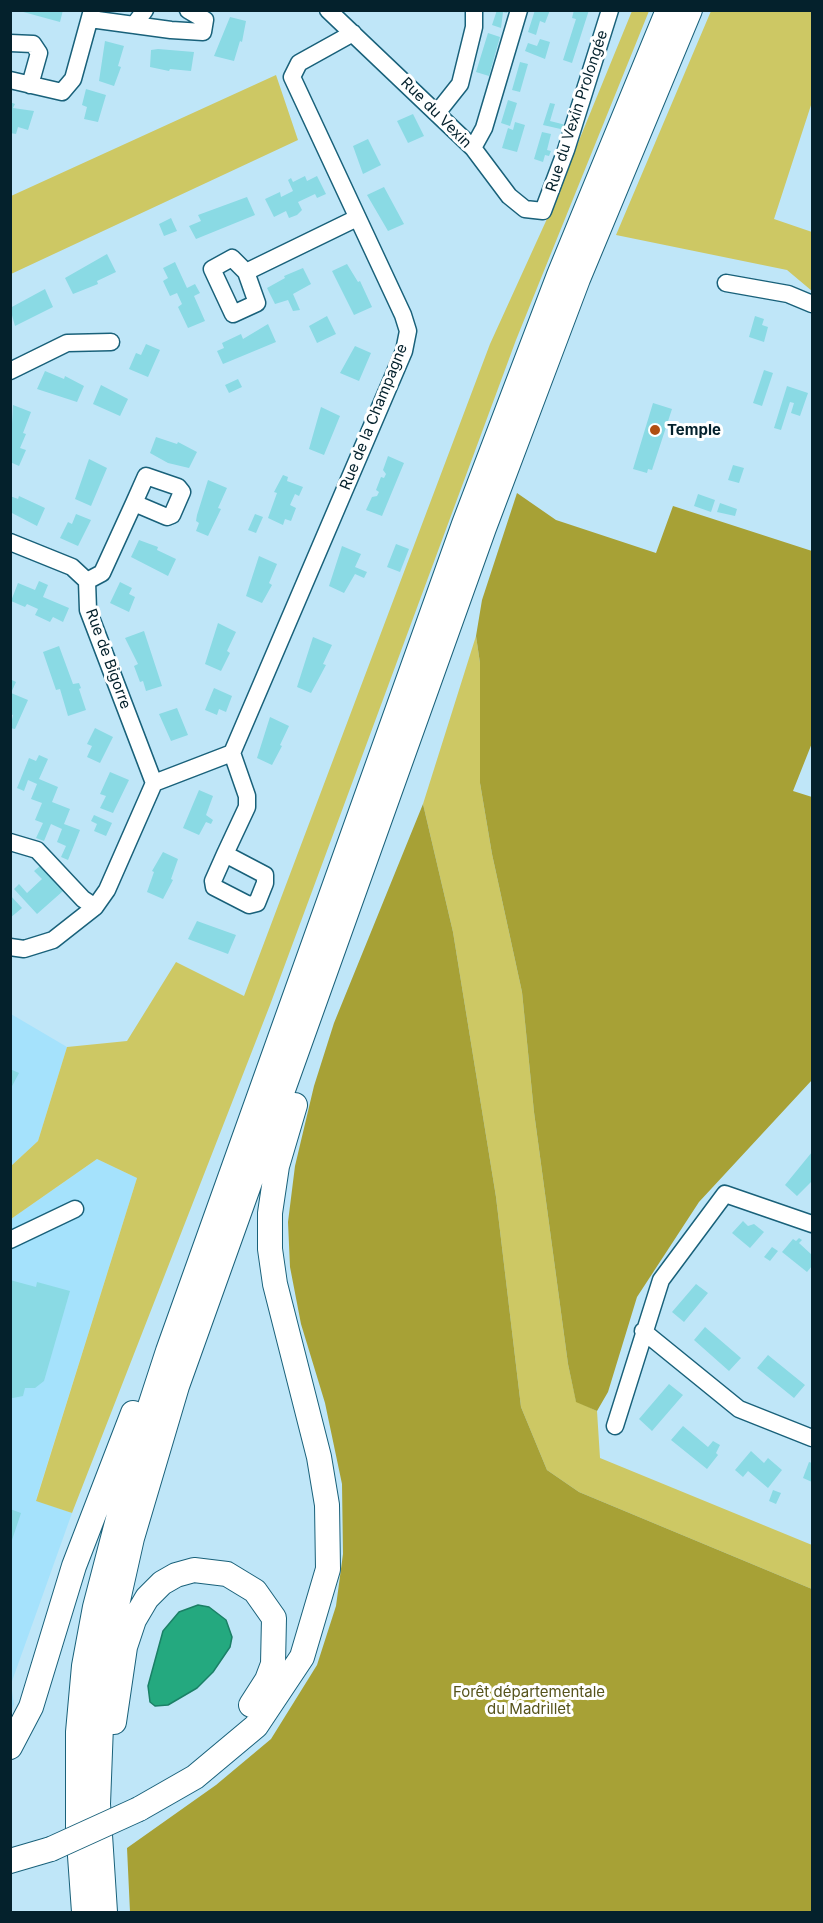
<!DOCTYPE html>
<html>
<head>
<meta charset="utf-8">
<style>
  body { margin:0 }
  #map { position:relative; width:823px; height:1923px; overflow:hidden; background:#bfe6f8; font-family:Inter,sans-serif }
  canvas { display:block }
  .frame { position:absolute; inset:0; border:12px solid #04212c; pointer-events:none }
</style>
</head>
<body>
<div id="map">
<canvas width="823" height="1923"></canvas>
<div class="frame"></div>
</div>
<script>
const ctx = document.querySelector('canvas').getContext('2d');
ctx.lineJoin = 'round';
function fill(path, color) { ctx.fillStyle = color; ctx.fill(path, 'evenodd'); }
const shape = rows => new Path2D(rows.map(r => 'M' + r).join(''));
function stroke(path, color, width, dash) { ctx.strokeStyle = color; ctx.lineWidth = width; ctx.lineCap = dash ? 'butt' : 'round'; ctx.setLineDash(dash || []); ctx.stroke(path); }
function write(font, color, halo, rows, align = 'center') {
  ctx.font = font + ' Inter,sans-serif'; ctx.lineWidth = 6; ctx.setLineDash([]); ctx.textBaseline = 'middle'; ctx.strokeStyle = halo; ctx.fillStyle = color; for (const [text, x, y, turn = 0] of rows) {
    ctx.save(); ctx.translate(x, y); ctx.rotate((+turn || 0) * Math.PI / 180); ctx.textAlign = isNaN(turn) ? turn : align; if (halo) ctx.strokeText(text, 0, 0); ctx.fillText(text, 0, 0); ctx.restore();
  }
}
fill(shape([
  [11,1014,67,1047,38,1141,11,1166],
  [97,1159,137,1178,36,1500,72,1513,11,1684,14,1704,11,1712,11,1219]
]), '#a5e2fc');
fill(shape([
  [632,11,649,11,516,340,270,1005,72,1513,36,1501,137,1178,97,1159,11,1219,11,1166,38,1141,67,1047,127,1041,176,962,244,996,490,344,546,221],
  [711,11,812,11,812,102,774,219,812,232,812,291,787,270,616,235],
  [276,75,298,140,11,274,11,196],
  [476,636,480,663,480,783,492,854,522,992,534,1112,568,1364,576,1401,597,1411,600,1458,812,1545,812,1589,579,1492,547,1470,521,1407,496,1197,453,932,423,804]
]), '#cdc864');
fill(shape([
  [517,493,556,520,656,553,673,506,812,551,812,743,793,791,812,797,812,1080,699,1202,637,1297,608,1392,597,1411,576,1402,568,1364,534,1112,522,992,492,854,480,783,480,663,476,636,482,600],
  [423,804,453,932,496,1197,521,1407,547,1470,579,1492,812,1589,812,1912,130,1912,127,1848,216,1785,271,1739,317,1665,336,1606,343,1554,342,1484,325,1403,301,1324,290,1267,288,1222,295,1166,314,1086,334,1023]
]), '#a7a136');
const water = shape([
  [198,1605,209,1607,226,1620,232,1637,230,1647,213,1672,197,1688,168,1705,155,1706,150,1702,148,1686,163,1631,179,1612,198,1605]
]);
fill(water, '#24a97f');
stroke(water, '#1a8066', 1.5);
fill(shape([
  [16,10,63,10,60,22],
  [497,10,508,10,507,13,503,12,501,28,492,25],
  [535,10,550,10,545,23,540,21,536,35,528,32],
  [574,10,589,10,572,63,563,60,576,19,572,18],
  [230,17,246,21,242,42,240,41,234,61,214,56],
  [488,33,500,37,489,76,476,72],
  [540,39,550,42,545,59,525,51,528,43,537,46],
  [105,41,124,46,118,66,121,67,114,86,99,81],
  [158,49,194,52,191,71,170,69,169,71,150,67,151,50],
  [520,62,528,64,520,92,512,90],
  [86,89,106,95,98,122,84,119,87,107,82,105],
  [508,100,517,103,510,126,501,123],
  [10,102,15,104,13,108,34,111,28,130,18,127,16,134,10,133],
  [550,103,555,104,550,121,566,125,565,130,543,125],
  [413,114,424,136,408,143,397,121],
  [515,122,525,125,517,152,502,148,508,128,513,130],
  [542,132,551,134,547,150,551,151,549,156,545,155,543,162,534,159],
  [368,139,381,165,363,174,353,146],
  [305,176,307,181,317,176,326,194,317,198,315,194,298,202,302,210,297,215,289,218,286,211,274,217,265,199,280,192,281,197,293,191,288,180,291,178,293,182],
  [384,187,404,224,388,231,367,195],
  [247,197,255,215,196,239,189,226,201,221,198,215],
  [171,218,177,231,164,236,159,224],
  [107,254,116,272,97,281,98,284,73,294,65,278],
  [175,262,187,288,195,284,200,293,194,296,205,321,188,328,178,307,182,304,177,293,170,296,163,281,168,278,163,268],
  [347,264,358,282,360,281,372,307,354,315,332,271],
  [303,268,311,284,293,294,300,310,293,311,288,300,275,304,267,288,285,278,284,276],
  [45,289,53,307,15,326,10,308],
  [327,316,336,334,317,343,309,326],
  [755,316,764,319,762,325,768,327,764,342,749,337],
  [268,324,276,342,223,364,217,351,224,348,222,343,241,334,243,339],
  [146,344,160,350,148,377,129,369,136,353,141,355],
  [355,346,371,353,359,381,340,373],
  [764,370,773,373,762,406,753,403],
  [45,371,64,379,65,376,84,386,77,402,37,389],
  [238,379,242,387,229,393,225,385],
  [101,385,128,399,120,416,93,404],
  [787,386,808,393,800,416,791,413,794,403,790,402,781,430,774,428],
  [653,403,672,409,652,470,648,469,647,473,633,469],
  [13,405,31,412,23,433,26,434,20,448,26,450,19,466,10,462],
  [321,407,340,416,324,455,309,449],
  [156,437,177,444,178,442,197,452,189,468,168,463,150,453],
  [388,456,404,463,382,516,366,510,372,497,377,496,379,492,376,490,381,477,384,478,386,474,383,470],
  [89,459,107,468,91,506,75,499],
  [733,465,744,468,739,483,728,480],
  [283,475,288,477,287,481,303,487,299,496,295,494,290,505,296,508,291,521,285,519,283,525,268,518,277,493,274,492],
  [208,480,227,488,218,508,221,509,208,536,196,531,199,523,196,521,197,515],
  [698,494,715,500,711,512,694,506],
  [10,496,18,499,19,496,45,508,37,526,10,512],
  [720,503,737,509,735,516,717,512],
  [76,514,91,520,78,546,60,538,68,522,72,524],
  [255,514,263,517,256,533,248,530],
  [139,540,158,547,157,550,176,559,168,576,131,557],
  [396,544,409,549,400,572,387,567],
  [342,546,361,554,355,567,367,572,364,578,355,574,344,593,329,586],
  [259,556,277,564,269,583,272,585,262,603,246,596],
  [39,581,48,585,43,597,69,608,63,622,53,617,50,622,35,615,38,609,27,604,25,607,11,601,18,583,35,590],
  [120,582,132,588,129,594,135,597,129,612,110,603],
  [218,623,236,632,227,651,230,653,221,671,205,664],
  [144,631,162,686,146,691,143,681,140,682,134,666,138,664,125,638],
  [313,637,332,645,323,664,326,665,311,693,297,687],
  [59,646,73,684,79,683,81,688,79,689,86,710,68,716,60,689,56,690,43,652],
  [10,679,16,682,11,693,28,700,15,729,10,728,13,715,10,714],
  [214,688,232,696,226,712,219,709,217,715,205,710],
  [177,708,188,735,171,741,159,714],
  [270,717,289,726,280,745,282,746,272,765,257,758],
  [95,728,113,737,100,763,87,757,92,746,87,744],
  [39,755,48,759,39,779,58,787,52,802,70,809,64,824,80,830,68,860,61,857,66,846,57,842,62,829,51,824,44,841,36,838,43,823,35,820,42,803,31,799,37,784,28,780,24,791,17,788,29,758,36,761],
  [110,772,129,780,113,813,100,808,106,796,100,794],
  [199,790,213,796,206,815,213,820,211,824,206,822,199,835,183,828],
  [94,815,112,823,106,836,94,831,97,824,91,821],
  [163,852,178,859,171,879,173,880,163,899,147,892,154,872,152,871],
  [40,866,63,891,37,914,14,889,19,884,27,893,42,879,34,871],
  [10,895,22,908,10,918],
  [197,921,236,935,228,954,188,939],
  [10,1069,19,1073,10,1090],
  [812,1152,812,1181,797,1196,785,1185],
  [743,1221,748,1226,754,1224,764,1232,750,1248,732,1233],
  [799,1238,802,1240,799,1243,812,1255,812,1266,807,1272,782,1252,793,1239,796,1241],
  [772,1247,778,1251,770,1261,764,1257],
  [10,1280,36,1287,37,1282,70,1291,44,1381,35,1388,25,1388,23,1396,13,1398,10,1397],
  [696,1284,708,1293,684,1322,672,1312],
  [705,1327,741,1358,729,1371,694,1340],
  [768,1355,805,1385,794,1398,757,1368],
  [669,1384,683,1395,652,1431,639,1419],
  [683,1426,708,1447,713,1441,720,1445,716,1453,718,1455,707,1469,671,1440],
  [751,1451,764,1463,768,1458,782,1470,768,1488,748,1471,743,1477,735,1470],
  [809,1462,812,1463,812,1482,803,1478],
  [773,1490,781,1493,776,1504,769,1501],
  [10,1509,21,1513,11,1543,10,1543]
]), '#8adae4');
const minor = shape([
  [328,10,473,148,509,196,525,209,543,211,566,150,610,10],
  [90,19,171,30,203,32,205,20,188,10],
  [134,25,145,10],
  [10,43,33,44,39,53,30,85],
  [10,80,62,92,73,79,92,10],
  [437,113,460,84,474,27,474,10],
  [473,148,484,128,519,10],
  [246,272,232,258,212,269,233,314,257,303,246,272,357,218],
  [726,283,788,294,812,304],
  [10,371,67,343,111,342],
  [10,542,72,567,87,581,88,610,154,783],
  [87,581,102,573,134,503,146,476,178,487,182,492,172,515,167,517,134,503],
  [154,783,232,753,404,351,408,331,403,315,292,77,299,63,353,33],
  [10,842,37,850,83,899,95,907],
  [225,854,265,875,265,883,257,903,249,905,214,887,213,881,225,854,247,807,247,796,232,753],
  [10,947,24,949,53,940,95,907,107,890,154,783],
  [10,1240,75,1209],
  [643,1331,739,1409,812,1438],
  [615,1426,661,1280,725,1194,812,1224]
]);
const highway = shape([
  [114,1722,125,1647,134,1620,147,1598,162,1583,176,1575,194,1570,227,1574,255,1591,274,1618,273,1664,267,1680,251,1705],
  [10,1747,31,1707,74,1566,133,1413],
  [139,1809,195,1777,256,1726,302,1657,328,1569,327,1505,319,1457,275,1284,270,1249,270,1213,277,1166,295,1105],
  [10,1861,51,1849],
  [84,1912,78,1828,78,1732,84,1666,95,1607,137,1446,168,1351,464,524,559,275,668,10],
  [105,1912,98,1804,102,1699,108,1645,132,1538,177,1386,484,528,578,279,690,10]
]);
stroke(minor, '#19617a', 19);
stroke(highway, '#19617a', 26);
stroke(minor, '#fff', 16);
stroke(highway, '#fff', 24);
const highwayBridge = shape([
  [51,1849,139,1809]
]);
stroke(highwayBridge, '#19617a', 26, []);
stroke(highwayBridge, '#fff', 24);
for (const [x, y, r, color] of [
  [655,430,6,"#b04e11"]
]) { const dot = new Path2D(); dot.arc(x, y, r, 0, 2 * Math.PI); ctx.fillStyle = color; ctx.fill(dot); stroke(dot, '#fff', 2); }
write('15px', '#04212c', '#fff', [
  ["Rue du Vexin Prolongée",577,111,-72],
  ["Rue du Vexin",436,113,45],
  ["Rue de la Champagne",374,417,-68],
  ["Rue de Bigorre",108,659,70]
]);
write('bold 15px', '#04212c', '#fff', [
  ["Temple",667,430]
], 'left');
write('15px', '#56531b', '#fff', [
  ["Forêt départementale",529,1692],
  ["du Madrillet",529,1709]
]);
</script>
</body>
</html>
